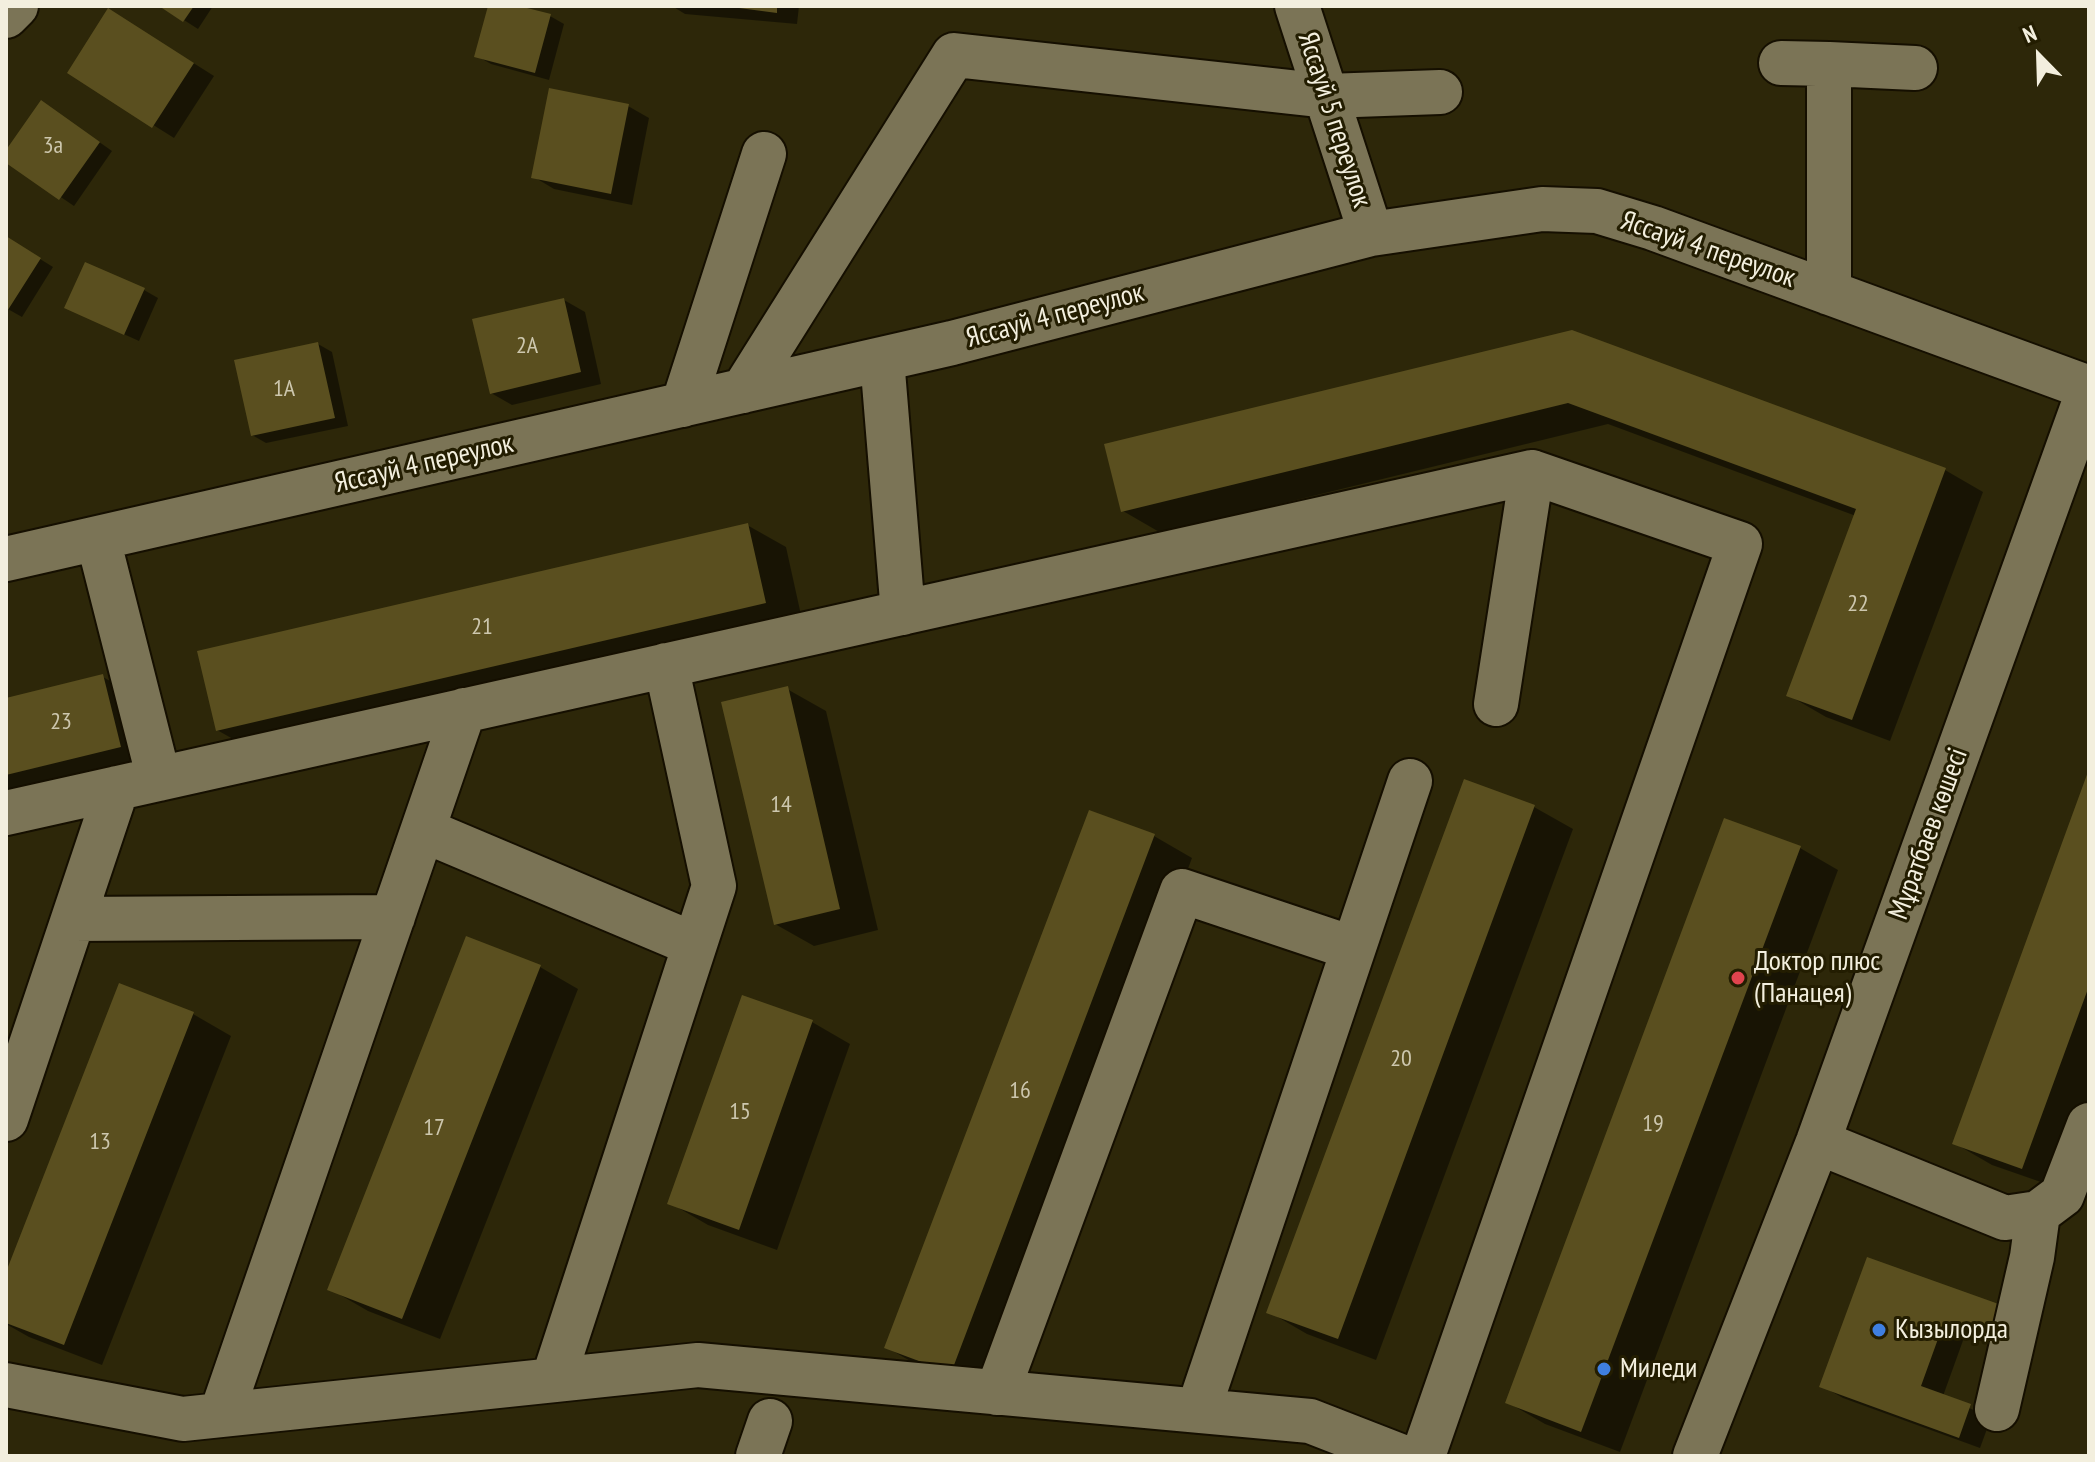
<!DOCTYPE html>
<html>
<head>
<meta charset="utf-8">
<style>
  body { margin:0 }
  #map { position:relative; width:2095px; height:1462px; overflow:hidden; background:#2d2709; font-family:"PT Sans Narrow",sans-serif }
  canvas { display:block }
  .frame { position:absolute; inset:0; border:8px solid #f3efde; pointer-events:none }
  .north { position:absolute; left:1999px; top:16px; width:80px; height:80px; -webkit-text-stroke:6px #231d01; paint-order:stroke; rotate:337deg; font-size:22px; font-weight:700; line-height:32px; text-align:center; color:#f3efde }
  .north::after { content:''; display:block; margin:auto; width:28px; height:36px; background:#f3efde; clip-path:polygon(50% 0,100% 100%,50% 72%,0 100%) }
</style>
</head>
<body>
<div id="map">
<canvas width="2095" height="1462"></canvas>
<div class="frame"></div>
<div class="north">N</div>
</div>
<script>
const ctx = document.querySelector('canvas').getContext('2d');
ctx.lineJoin = 'round';
function fill(path, color) { ctx.fillStyle = color; ctx.fill(path, 'evenodd'); }
const shape = rows => new Path2D(rows.map(r => 'M' + r).join(''));
function stroke(path, color, width, dash) { ctx.strokeStyle = color; ctx.lineWidth = width; ctx.lineCap = dash ? 'butt' : 'round'; ctx.setLineDash(dash || []); ctx.stroke(path); }
function write(font, color, halo, rows, align = 'center') {
  ctx.font = font + ' "PT Sans Narrow",sans-serif'; ctx.lineWidth = 6; ctx.setLineDash([]); ctx.textBaseline = 'middle'; ctx.strokeStyle = halo; ctx.fillStyle = color; for (const [text, x, y, turn = 0] of rows) {
    ctx.save(); ctx.translate(x, y); ctx.rotate((+turn || 0) * Math.PI / 180); ctx.textAlign = isNaN(turn) ? turn : align; if (halo) ctx.strokeText(text, 0, 0); ctx.fillText(text, 0, 0); ctx.restore();
  }
}
fill(shape([
  [162,6,213,6,198,29],
  [490,6,511,6,550,16,564,24,549,80,491,64,477,56],
  [672,6,799,6,797,24,685,14],
  [130,23,214,76,174,138,69,72],
  [628,106,649,118,632,205,554,189,534,177],
  [55,111,112,151,74,206,6,160,6,154],
  [6,238,53,267,22,317,6,308],
  [144,290,158,298,139,341,66,308],
  [564,300,585,312,601,384,512,405,491,393],
  [1572,332,1945,470,1983,492,1890,741,1826,717,1788,695,1856,516,1608,424,1161,533,1123,511],
  [318,344,332,352,348,426,266,443,252,435],
  [747,525,786,547,803,624,256,752,217,730],
  [103,677,141,699,158,768,6,806,6,700],
  [787,689,826,711,878,930,814,946,775,924],
  [2089,773,2089,1112,2061,1189,1992,1165,1954,1143],
  [1465,782,1534,807,1573,829,1376,1360,1307,1334,1269,1312],
  [1090,812,1154,836,1192,858,989,1393,924,1369,886,1347],
  [1800,848,1838,870,1620,1452,1545,1424,1507,1402],
  [540,967,578,989,440,1339,368,1311,330,1289],
  [193,1014,231,1036,102,1365,29,1337,6,1324,6,1278],
  [812,1022,850,1044,777,1250,708,1225,670,1203],
  [1868,1259,2015,1353,1965,1335,1943,1396,1991,1418,1980,1448,1843,1398,1822,1386]
]), '#0007');
fill(shape([
  [159,6,194,6,183,22],
  [488,6,519,6,551,14,535,73,474,57],
  [724,6,777,6,777,13],
  [108,8,194,63,152,128,67,73],
  [549,88,629,104,611,194,531,178],
  [41,100,100,142,59,200,6,163,6,150],
  [6,236,41,258,6,313],
  [85,262,145,288,124,335,64,308],
  [564,298,581,372,490,394,472,319],
  [1572,330,1946,468,1852,720,1786,696,1856,509,1568,403,1121,512,1104,444],
  [318,342,335,418,251,436,234,360],
  [748,523,766,603,216,731,197,651],
  [103,674,121,747,6,775,6,698],
  [788,686,840,909,774,925,721,702],
  [2089,769,2089,986,2022,1169,1952,1144],
  [1464,779,1535,805,1338,1339,1266,1313],
  [1089,810,1155,834,951,1373,884,1348],
  [1724,818,1801,846,1581,1432,1505,1403],
  [466,936,541,965,402,1319,327,1290],
  [119,983,194,1012,64,1345,6,1323,6,1272],
  [742,995,813,1020,739,1230,667,1204],
  [1867,1257,2007,1307,1994,1343,1943,1325,1921,1386,1971,1404,1959,1438,1819,1387]
]), '#5a4f1f');
const minor = shape([
  [1297,6,1371,234],
  [6,16,16,6],
  [1781,63,1829,64],
  [1829,293,1829,64,1915,68],
  [882,359,903,613],
  [743,391,954,55,1327,96,1440,92],
  [683,405,764,154],
  [98,539,159,779],
  [6,559,952,343,1371,234,1542,209,1597,211,1653,228,2089,388],
  [1496,704,1532,472],
  [6,813,1532,472,1740,544,1423,1456],
  [423,830,693,944],
  [73,919,393,917],
  [6,1119,117,788],
  [1818,1142,2005,1218,2038,1213,2062,1195,2089,1125],
  [553,1380,714,886,666,665],
  [6,1385,183,1419,698,1365,1310,1421,1400,1456],
  [997,1393,1182,891,1352,948],
  [1997,1409,2032,1257,2038,1213],
  [1198,1411,1410,781],
  [221,1415,464,710],
  [758,1456,770,1421],
  [1695,1456,1818,1142,2089,389]
]);
stroke(minor, '#150f00', 48);
stroke(minor, '#7b7456', 44);
for (const [x, y, r, color] of [
  [1738,978,8,"#e0444e"],
  [1879,1330,8,"#3f7fe0"],
  [1604,1369,8,"#3f7fe0"]
]) { const dot = new Path2D(); dot.arc(x, y, r, 0, 2 * Math.PI); ctx.fillStyle = color; ctx.fill(dot); stroke(dot, '#231d01', 3); }
write('24px', '#cdc7ae', null, [
  ["3а",53,146],
  ["2А",527,346],
  ["1А",284,389],
  ["22",1858,604],
  ["21",482,627],
  ["23",61,722],
  ["14",781,805],
  ["20",1401,1059],
  ["16",1020,1091],
  ["15",740,1112],
  ["19",1653,1124],
  ["17",434,1128],
  ["13",100,1142]
]);
write('28px', '#f3efde', '#231d01', [
  ["Яссауй 5 переулок",1334,120,72],
  ["Яссауй 4 переулок",1708,250,19],
  ["Яссауй 4 переулок",1055,316,-15],
  ["Яссауй 4 переулок",424,464,-13],
  ["Мұратбаев көшесі",1929,834,-70]
]);
write('28px', '#f3efde', '#231d01', [
  ["Доктор плюс",1754,962],
  ["(Панацея)",1754,994],
  ["Кызылорда",1895,1330],
  ["Миледи",1620,1369]
], 'left');
</script>
</body>
</html>
